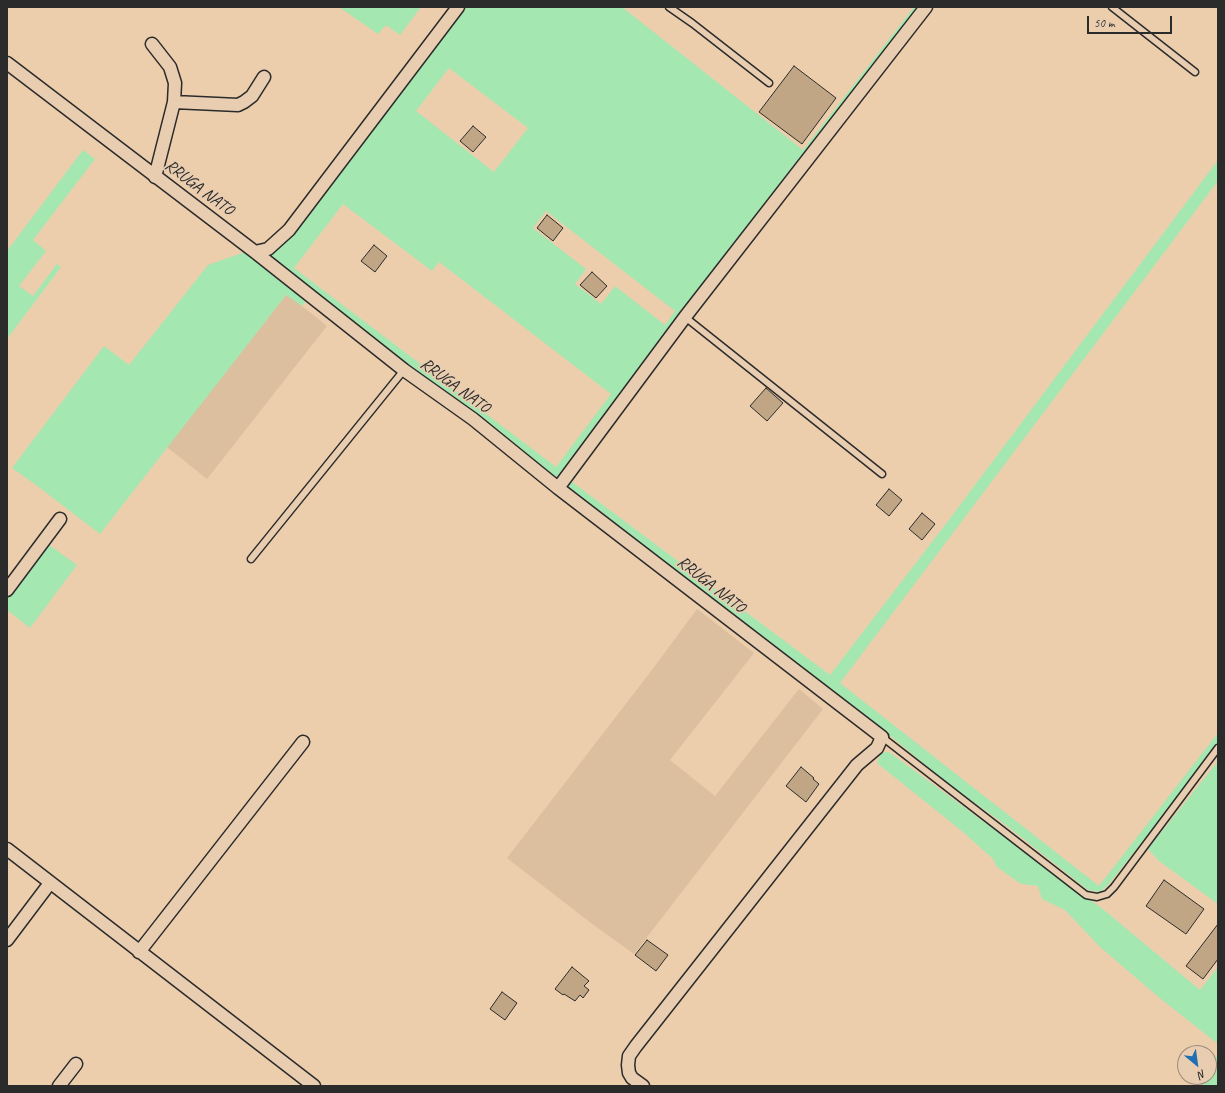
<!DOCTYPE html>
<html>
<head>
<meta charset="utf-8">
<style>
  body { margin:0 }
  #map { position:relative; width:1225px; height:1093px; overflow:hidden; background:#ecceac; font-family:Caveat,sans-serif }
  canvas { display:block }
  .frame { position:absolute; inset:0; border:8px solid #2b2b2b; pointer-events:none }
  .north { position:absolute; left:1177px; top:1045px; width:40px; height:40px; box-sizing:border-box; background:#e9cdb0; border:1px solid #9d8c7b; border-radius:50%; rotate:151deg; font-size:11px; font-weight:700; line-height:16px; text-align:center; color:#2b2b2b }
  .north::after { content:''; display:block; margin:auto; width:14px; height:18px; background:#1f6fb2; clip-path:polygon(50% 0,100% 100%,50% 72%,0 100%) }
  .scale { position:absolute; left:1087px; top:16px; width:85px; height:18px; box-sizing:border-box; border:2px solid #2b2b2b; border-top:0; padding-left:5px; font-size:12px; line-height:14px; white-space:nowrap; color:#2b2b2b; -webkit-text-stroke:3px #e9cdb0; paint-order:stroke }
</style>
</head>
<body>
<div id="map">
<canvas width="1225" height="1093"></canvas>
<div class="frame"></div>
<div class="north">N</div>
<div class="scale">50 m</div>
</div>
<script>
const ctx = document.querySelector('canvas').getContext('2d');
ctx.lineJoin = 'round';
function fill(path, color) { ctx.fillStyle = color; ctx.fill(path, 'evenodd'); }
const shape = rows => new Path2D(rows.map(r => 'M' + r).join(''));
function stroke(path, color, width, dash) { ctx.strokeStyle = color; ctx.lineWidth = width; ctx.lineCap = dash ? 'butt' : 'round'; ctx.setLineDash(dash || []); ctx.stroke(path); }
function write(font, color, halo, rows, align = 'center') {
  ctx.font = font + ' Caveat,sans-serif'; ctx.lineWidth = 3.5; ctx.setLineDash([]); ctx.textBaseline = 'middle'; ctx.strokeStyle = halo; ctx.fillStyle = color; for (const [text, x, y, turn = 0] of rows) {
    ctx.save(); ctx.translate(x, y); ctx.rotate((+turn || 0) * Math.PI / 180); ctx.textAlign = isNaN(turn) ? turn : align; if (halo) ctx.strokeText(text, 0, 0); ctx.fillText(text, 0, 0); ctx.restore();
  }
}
fill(shape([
  [287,294,327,326,207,479,167,447],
  [697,609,754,653,670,760,715,796,799,689,823,709,634,954,591,923,507,858,652,670]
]), '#dbbf9e');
fill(shape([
  [339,7,421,7,400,35,386,25,378,34],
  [463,7,622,7,803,150,914,7,922,7,681,314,559,476,551,477,270,260,271,253],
  [449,68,528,128,494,172,416,111],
  [343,204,432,271,439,262,611,394,556,467,294,268],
  [546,211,675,311,665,325,615,286,601,304,575,284,586,269,533,228],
  [83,150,95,159,33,240,46,251,19,286,33,296,57,264,61,267,7,339,7,251],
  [1218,160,1218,181,840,683,1099,886,1218,733,1218,743,1175,801,1108,885,1100,892,1088,890,1007,826,947,783,887,733,564,490,571,481,830,675,948,521],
  [245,252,307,300,302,306,286,295,100,534,36,485,12,468,104,346,129,365,208,265],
  [45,542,77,565,30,628,7,610,7,593],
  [889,752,1104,910,1200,990,1218,967,1218,1044,1161,999,1100,947,1065,910,1042,899,1038,886,1021,884,997,867,993,859,963,832,877,763,881,753],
  [1218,761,1218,904,1159,861,1148,849],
  [1218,1055,1218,1086,1203,1086,1194,1077,1209,1077,1209,1061]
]), '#a5e7b1');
const building = shape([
  [794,66,836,98,802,144,759,112,794,66],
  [473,126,486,137,473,152,460,141,473,126],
  [547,215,563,228,553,241,537,228,547,215],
  [374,245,387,256,375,272,361,261,374,245],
  [592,272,607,286,596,298,580,285,592,272],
  [766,388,783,403,767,421,750,406,766,388],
  [889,489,902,500,889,516,876,505,889,489],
  [922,513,935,524,922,540,909,529,922,513],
  [801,767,814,778,813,779,819,784,806,802,786,786,801,767],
  [1164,880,1204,909,1186,934,1146,906,1164,880],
  [1218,924,1218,959,1203,979,1186,966,1218,924],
  [647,940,668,955,656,971,635,955,647,940],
  [572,967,589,981,584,986,589,990,583,998,580,995,575,1001,564,994,563,995,555,989,572,967],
  [502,992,517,1003,505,1020,490,1009,502,992]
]);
fill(building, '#c0a685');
stroke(building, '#2b2b2b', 1);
const service = shape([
  [669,7,692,23,769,83],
  [1112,7,1195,72],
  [685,317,882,474],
  [251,559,404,370],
  [882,737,1086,895,1097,897,1107,894,1114,887,1218,748]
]);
const minor = shape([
  [152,44,170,67,175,83,174,102,155,177],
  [7,63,255,252,404,370,473,419,558,488,882,737,877,748,857,765,636,1046,629,1056,628,1065,629,1073,632,1078,643,1086],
  [174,102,238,105,244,102,252,96,264,77],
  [255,252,268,249,289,230,458,7],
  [558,488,685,317,926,7],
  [7,590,60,519],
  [7,849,314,1086],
  [7,940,50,883],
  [139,952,303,742],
  [59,1086,76,1064]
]);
stroke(service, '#2b2b2b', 9);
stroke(minor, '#2b2b2b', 15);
stroke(service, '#e9cdb0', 6);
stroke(minor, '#e9cdb0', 12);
write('17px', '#2b2b2b', '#e9cdb0', [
  ["RRUGA NATO",199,188,37],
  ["RRUGA NATO",455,386,36],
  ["RRUGA NATO",711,585,38]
]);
</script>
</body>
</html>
